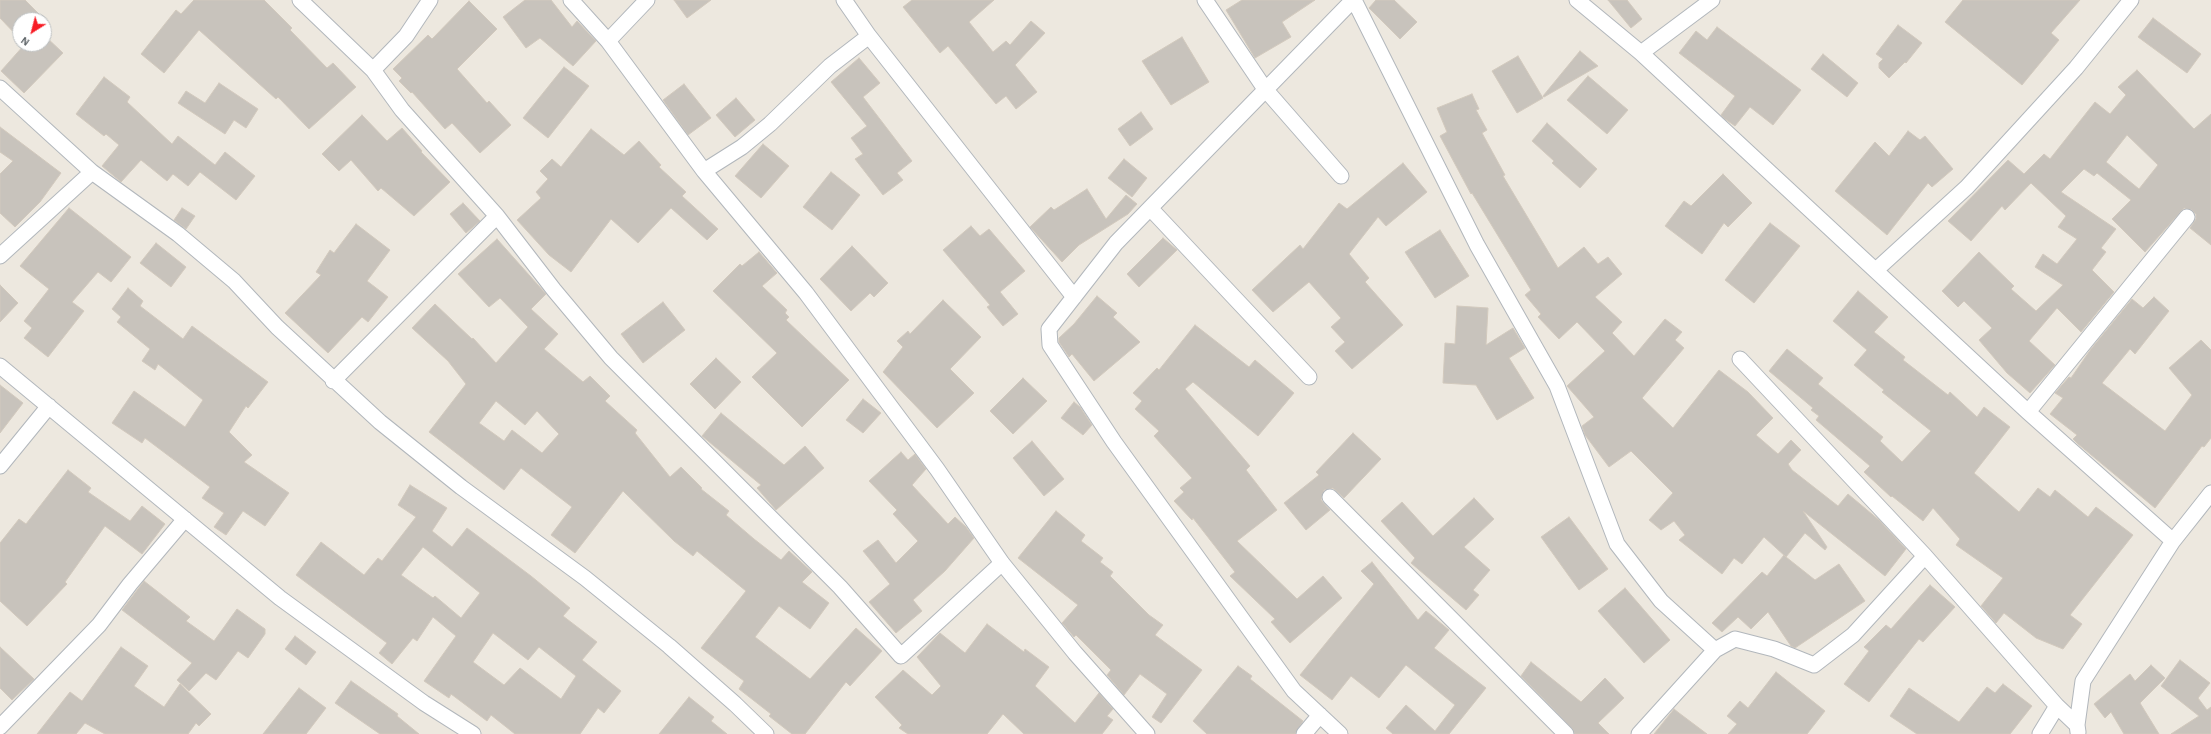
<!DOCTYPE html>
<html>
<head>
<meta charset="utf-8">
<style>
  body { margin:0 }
  #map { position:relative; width:2211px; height:734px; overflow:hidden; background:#ede8df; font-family:"Alegreya Sans",sans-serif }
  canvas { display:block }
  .north { position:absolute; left:12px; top:12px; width:40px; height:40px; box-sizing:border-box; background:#fff; border:1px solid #bcbfc0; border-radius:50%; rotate:216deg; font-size:11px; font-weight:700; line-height:16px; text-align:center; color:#585e62 }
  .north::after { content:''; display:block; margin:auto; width:14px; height:18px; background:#f71c25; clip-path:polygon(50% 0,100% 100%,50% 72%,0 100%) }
</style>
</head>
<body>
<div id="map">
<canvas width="2211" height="734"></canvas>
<div class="north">N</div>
</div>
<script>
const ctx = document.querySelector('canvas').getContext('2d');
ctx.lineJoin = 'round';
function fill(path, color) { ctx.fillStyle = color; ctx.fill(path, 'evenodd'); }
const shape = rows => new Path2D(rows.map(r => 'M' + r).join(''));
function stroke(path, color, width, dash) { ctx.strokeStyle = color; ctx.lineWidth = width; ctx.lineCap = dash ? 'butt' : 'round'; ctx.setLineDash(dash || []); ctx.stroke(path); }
const building = shape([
  [0,0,25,0,39,14,34,20,20,20,20,39,0,18,0,0],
  [194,0,264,0,292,28,290,30,327,68,333,63,356,87,309,129,278,97,276,99,199,30,164,73,141,54,176,10,181,14,194,0],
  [525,0,551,0,572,27,577,21,596,41,573,66,540,38,526,48,503,17,525,0],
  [674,0,711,0,687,18,674,0],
  [912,0,994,0,969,22,993,52,1006,41,1010,45,1031,21,1045,33,1015,65,1037,92,1016,109,1006,96,996,104,948,46,940,53,903,7,912,0],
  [1242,0,1315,0,1282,22,1291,37,1255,58,1226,10,1242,0],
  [1376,0,1394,0,1417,22,1400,39,1369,8,1376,0],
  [1608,0,1627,0,1642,19,1631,28,1608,0],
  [1963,0,2080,0,2051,33,2059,40,2022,85,1945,22,1963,0],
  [469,1,497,29,457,69,487,103,489,101,511,125,480,153,452,123,445,129,412,92,411,93,399,81,402,78,393,69,428,35,432,39,469,1],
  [2153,18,2201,54,2187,73,2138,37,2153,18],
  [1898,25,1922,43,1906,63,1905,62,1889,78,1879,68,1879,63,1883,59,1876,54,1898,25],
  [1717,27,1801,90,1773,125,1750,107,1735,126,1725,119,1721,115,1735,96,1679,53,1696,31,1707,40,1717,27],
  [44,35,63,53,24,93,1,71,25,44,44,44,44,35],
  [1182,37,1209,82,1171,105,1142,61,1182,37],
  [1580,51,1598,66,1544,97,1543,96,1580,51],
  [1823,54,1858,83,1847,97,1811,69,1823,54],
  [1518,56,1543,98,1517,113,1492,71,1518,56],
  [859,58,880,83,863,97,912,161,897,173,903,180,883,195,855,159,863,154,851,138,867,126,831,82,859,58],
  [564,67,589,86,548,138,523,118,564,67],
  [2137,70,2194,129,2211,114,2211,245,2190,228,2196,219,2196,214,2192,210,2184,208,2145,252,2112,219,2131,200,2097,173,2094,176,2084,169,2061,192,2116,229,2101,248,2106,252,2092,270,2114,292,2081,332,2057,308,2029,341,2055,365,2030,393,2007,373,1979,340,1992,328,1964,301,1958,307,1942,291,1979,252,2014,286,2011,289,2036,311,2063,285,2035,267,2043,254,2057,264,2077,239,2058,227,2066,216,2031,183,2005,210,2002,206,1971,241,1948,221,2008,160,2024,174,2044,154,2050,159,2095,102,2110,114,2126,95,2118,87,2137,70],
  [2127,135,2158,165,2139,189,2106,162,2127,135],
  [1588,76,1628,110,1607,134,1567,100,1588,76],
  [104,77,130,97,127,102,172,144,178,136,215,165,225,152,255,176,236,200,200,172,188,186,173,174,167,181,141,160,121,182,102,166,119,145,106,134,104,136,76,114,104,77],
  [219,83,258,109,246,128,234,120,225,134,178,103,186,91,205,103,219,83],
  [684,84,711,118,688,135,663,100,684,84],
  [1472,94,1479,109,1476,110,1487,130,1482,133,1505,175,1503,176,1558,268,1584,247,1598,264,1608,257,1622,274,1595,297,1622,322,1612,333,1634,356,1665,319,1682,332,1675,340,1684,348,1642,398,1673,428,1719,370,1748,392,1773,418,1756,435,1778,454,1791,440,1801,450,1788,464,1792,470,1838,506,1848,494,1879,520,1906,549,1885,576,1803,511,1827,547,1825,550,1805,533,1786,557,1815,580,1839,564,1865,601,1795,648,1791,646,1768,612,1751,629,1738,617,1722,632,1712,623,1762,572,1767,576,1784,555,1786,557,1764,537,1742,564,1734,558,1722,574,1679,540,1685,535,1674,521,1661,530,1649,520,1673,493,1631,451,1609,467,1585,435,1582,426,1594,417,1567,386,1605,351,1577,322,1559,339,1538,317,1541,314,1525,295,1531,290,1472,193,1471,194,1440,136,1447,132,1437,108,1472,94],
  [736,98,755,120,735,137,716,115,736,98],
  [1141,112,1153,129,1130,146,1118,129,1141,112],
  [362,115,387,141,402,128,422,151,421,152,450,182,414,216,381,188,378,191,351,160,339,171,322,154,362,115],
  [1547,123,1597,169,1580,188,1552,163,1554,161,1532,141,1547,123],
  [0,127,61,173,40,202,15,227,0,213,0,174,13,161,0,152,0,127],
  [591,129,624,155,639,141,661,165,659,167,686,192,682,196,718,229,707,240,671,208,638,243,611,219,571,272,549,255,517,220,541,198,536,192,548,179,540,171,552,159,561,167,591,129],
  [1908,131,1920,140,1925,136,1953,169,1932,187,1928,183,1887,235,1835,191,1875,142,1889,156,1908,131],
  [763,144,789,166,761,198,735,176,763,144],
  [1124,159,1147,178,1132,197,1108,178,1124,159],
  [1403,163,1427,192,1386,226,1378,217,1349,254,1369,278,1365,282,1403,325,1352,369,1335,351,1345,342,1331,327,1341,318,1309,282,1273,312,1252,290,1300,245,1303,249,1339,203,1347,209,1403,163],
  [831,172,860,195,832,230,803,207,831,172],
  [1723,174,1752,203,1728,227,1724,223,1702,254,1665,226,1684,201,1691,206,1723,174],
  [1087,189,1106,219,1126,195,1137,204,1128,214,1079,245,1062,262,1030,227,1051,207,1054,210,1087,189],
  [463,203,480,221,466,233,450,214,463,203],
  [69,208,131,257,111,282,98,272,72,302,84,311,48,357,24,338,32,328,24,321,49,289,20,266,69,208],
  [182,208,195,216,186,229,174,220,182,208],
  [1770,223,1800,246,1754,303,1725,280,1770,223],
  [356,224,390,250,367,281,388,297,368,322,362,317,328,353,285,313,321,275,316,272,330,250,334,253,356,224],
  [971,226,980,236,989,229,1025,271,1000,292,1018,314,1003,326,987,307,990,305,943,250,971,226],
  [1440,230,1469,276,1435,298,1405,252,1440,230],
  [1163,238,1177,250,1139,287,1127,274,1163,238],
  [497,239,546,294,531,309,558,334,544,349,583,382,590,376,610,396,605,401,637,430,635,433,670,477,681,467,702,488,701,489,729,511,726,515,754,539,781,560,789,551,812,572,802,582,829,603,810,629,779,606,755,637,810,679,856,628,882,651,850,686,846,682,805,734,792,734,769,716,771,714,739,689,744,681,701,648,746,591,697,551,693,556,674,541,623,491,575,553,551,535,572,507,521,468,504,490,429,432,466,384,448,361,412,328,435,304,472,339,473,338,496,363,528,327,500,298,489,307,458,274,497,239],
  [496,401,525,425,537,411,559,434,542,453,512,430,504,441,479,423,496,401],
  [156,243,186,267,171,287,140,263,156,243],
  [852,246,888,283,874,297,870,293,851,311,820,279,852,246],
  [759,252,777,273,762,286,787,310,785,313,789,317,786,320,849,380,802,427,752,377,777,353,713,291,740,264,742,266,759,252],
  [0,285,18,303,0,322,0,285],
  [128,288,143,301,140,306,183,339,192,326,268,382,248,408,246,406,229,432,252,455,244,462,289,493,265,526,243,511,226,535,214,527,224,513,202,498,210,487,145,438,142,443,112,423,134,391,185,427,203,400,158,364,155,370,142,361,150,349,117,322,121,317,112,309,128,288],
  [1858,291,1888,317,1874,332,1905,357,1903,360,1948,395,1950,392,1977,417,1984,407,2010,427,1974,473,2019,512,2038,488,2050,497,2055,490,2088,517,2096,507,2133,535,2070,615,2082,624,2063,649,2036,638,2004,613,1996,623,1981,606,2003,578,1956,545,1960,539,1933,508,1923,521,1892,496,1891,497,1864,472,1870,466,1816,420,1819,416,1811,410,1813,408,1769,371,1787,349,1823,378,1818,384,1883,437,1880,441,1902,462,1931,431,1882,392,1884,390,1854,365,1867,350,1833,321,1858,291],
  [1097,296,1117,313,1113,317,1140,342,1094,381,1072,354,1069,357,1059,342,1059,338,1074,324,1097,296],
  [2154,297,2169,311,2135,354,2130,349,2102,383,2165,431,2192,395,2169,368,2201,340,2211,350,2211,438,2204,447,2202,446,2155,508,2078,444,2073,439,2077,435,2050,414,2063,398,2055,393,2069,377,2071,378,2091,349,2132,299,2143,308,2154,297],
  [943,300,981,337,950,369,974,393,937,428,883,372,903,347,897,341,908,331,910,334,943,300],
  [663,302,685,330,643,363,621,334,663,302],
  [1457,306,1488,308,1486,345,1513,328,1525,348,1509,358,1534,398,1497,420,1476,385,1443,383,1445,343,1455,344,1457,306],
  [1195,325,1249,367,1255,360,1294,393,1258,436,1193,382,1185,389,1250,466,1246,470,1277,510,1237,541,1297,599,1323,576,1342,598,1290,643,1271,622,1275,619,1230,576,1235,572,1193,518,1192,520,1174,501,1184,492,1180,488,1192,478,1154,436,1159,431,1135,409,1142,401,1133,393,1157,368,1159,370,1195,325],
  [716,358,741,382,715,409,690,384,716,358],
  [1023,378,1047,401,1013,434,990,411,1023,378],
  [0,385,23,403,0,433,0,385],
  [863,399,881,413,863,433,846,420,863,399],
  [1074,402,1080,407,1092,425,1083,435,1061,418,1074,402],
  [721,413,784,465,805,446,824,468,776,510,757,488,761,485,702,436,721,413],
  [1353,433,1381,459,1344,498,1333,488,1324,490,1321,500,1330,510,1306,530,1284,503,1319,475,1316,472,1353,433],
  [1032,441,1064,479,1044,496,1013,458,1032,441],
  [901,452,908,460,915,454,926,469,912,485,948,524,955,517,966,527,974,538,945,571,913,600,922,611,896,633,869,602,890,584,863,551,878,540,896,563,918,541,893,514,897,510,869,481,901,452],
  [68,470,91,488,88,492,130,521,142,506,165,524,142,554,105,526,65,582,67,584,27,626,0,601,0,543,19,519,26,524,68,470],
  [410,485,447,508,432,531,452,547,467,528,531,576,570,608,563,616,597,642,582,660,621,691,604,713,598,708,580,734,515,734,491,715,487,721,451,694,449,698,424,681,456,636,433,617,417,641,413,638,392,664,379,653,387,643,296,575,321,542,364,575,378,558,382,561,416,517,398,505,410,485],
  [423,547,480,593,461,618,435,596,433,598,401,575,423,547],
  [493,633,528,660,539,647,576,676,561,699,520,668,504,685,473,662,493,633],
  [1474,498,1494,519,1464,547,1490,570,1473,590,1479,595,1466,610,1411,563,1415,558,1381,521,1402,502,1433,536,1474,498],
  [1056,511,1085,535,1081,541,1103,558,1100,562,1113,572,1110,576,1149,615,1163,625,1155,635,1202,670,1161,723,1152,717,1167,694,1140,674,1124,695,1107,675,1111,670,1076,635,1074,637,1062,623,1078,605,1018,558,1056,511],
  [1569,517,1608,569,1579,590,1541,537,1569,517],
  [1372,562,1418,620,1426,611,1449,630,1434,648,1486,688,1449,734,1393,734,1386,728,1406,705,1435,731,1455,705,1406,665,1379,698,1351,676,1332,700,1300,675,1374,584,1361,571,1372,562],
  [144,581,190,617,186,621,214,641,237,609,265,629,265,634,248,658,238,651,216,680,206,673,189,691,177,680,192,663,122,610,144,581],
  [1930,585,1955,607,1923,642,1919,639,1869,702,1844,684,1869,651,1864,647,1886,625,1891,629,1930,585],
  [1625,588,1670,640,1644,663,1598,611,1625,588],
  [987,624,1024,652,1025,649,1049,667,1035,686,1075,723,1099,693,1113,709,1107,716,1113,720,1102,734,1024,734,1003,714,987,734,908,734,899,728,902,725,875,697,903,670,932,695,941,686,917,657,940,633,965,653,987,624],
  [295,636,316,652,306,665,285,649,295,636],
  [0,647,34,679,12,700,0,688,0,647],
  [121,647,148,666,134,686,164,707,180,684,211,714,199,726,196,723,188,734,105,734,85,723,76,734,37,734,70,692,82,701,121,647],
  [2180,660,2210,683,2198,698,2207,710,2211,707,2211,734,2171,734,2199,716,2161,686,2180,660],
  [1531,662,1581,702,1605,678,1624,698,1598,723,1609,734,1575,734,1572,728,1521,676,1531,662],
  [2151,665,2165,678,2140,703,2159,734,2124,734,2111,712,2105,718,2094,704,2130,674,2135,681,2151,665],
  [1238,666,1252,676,1250,679,1303,721,1295,734,1207,734,1193,721,1238,666],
  [1776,672,1825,711,1807,734,1728,734,1737,724,1727,716,1740,701,1748,708,1776,672],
  [351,681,398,714,397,716,419,734,380,734,335,703,351,681],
  [2003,684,2032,706,2010,734,1917,734,1890,716,1909,688,1959,722,1987,687,1995,693,2003,684],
  [299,688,326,708,306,734,263,734,299,688],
  [689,697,714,717,711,721,727,734,659,734,689,697],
  [1674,709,1679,713,1707,734,1654,734,1674,709]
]);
fill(building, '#c8c3bc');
stroke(building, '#d2c9bd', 1);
const street = shape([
  [300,0,373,70,402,110,497,216,554,290,611,358,840,587,901,656,1002,563],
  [571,0,608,41,704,171,806,293,937,469,1002,563,1075,653,1147,734],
  [844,0,869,36,1074,297],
  [1205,0,1265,89,1341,176],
  [1354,0,1477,245,1557,386,1617,544,1661,601,1715,650],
  [1577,0,1641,53,2028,412,2173,541],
  [608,41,647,0],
  [1641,53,1712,0],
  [373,70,406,36,430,0],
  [0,88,92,172,178,234,234,281,277,327,380,422,461,487,585,578,669,646,735,704,766,734],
  [704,171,742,147,770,124,830,66,869,36],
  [1150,208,1309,377],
  [0,256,92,172],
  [1876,270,1967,187,2076,68,2131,0],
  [1740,359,1925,556,2057,706,2077,725],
  [0,366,280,598,424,703,473,734],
  [333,381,497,216],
  [2028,412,2187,217],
  [0,466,49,406],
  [1330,497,1566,734],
  [0,727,99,625,130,584,185,519],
  [2078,732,2077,725,2083,681,2173,541,2211,493],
  [1304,734,1320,715],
  [1340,734,1294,691,1114,442,1050,345,1049,329,1116,243,1353,0],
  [1639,734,1715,650,1735,639,1774,649,1814,665,1853,635,1925,556],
  [2040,734,2057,706]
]);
stroke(street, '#b2b7bc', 17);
stroke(street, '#fff', 15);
</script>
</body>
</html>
